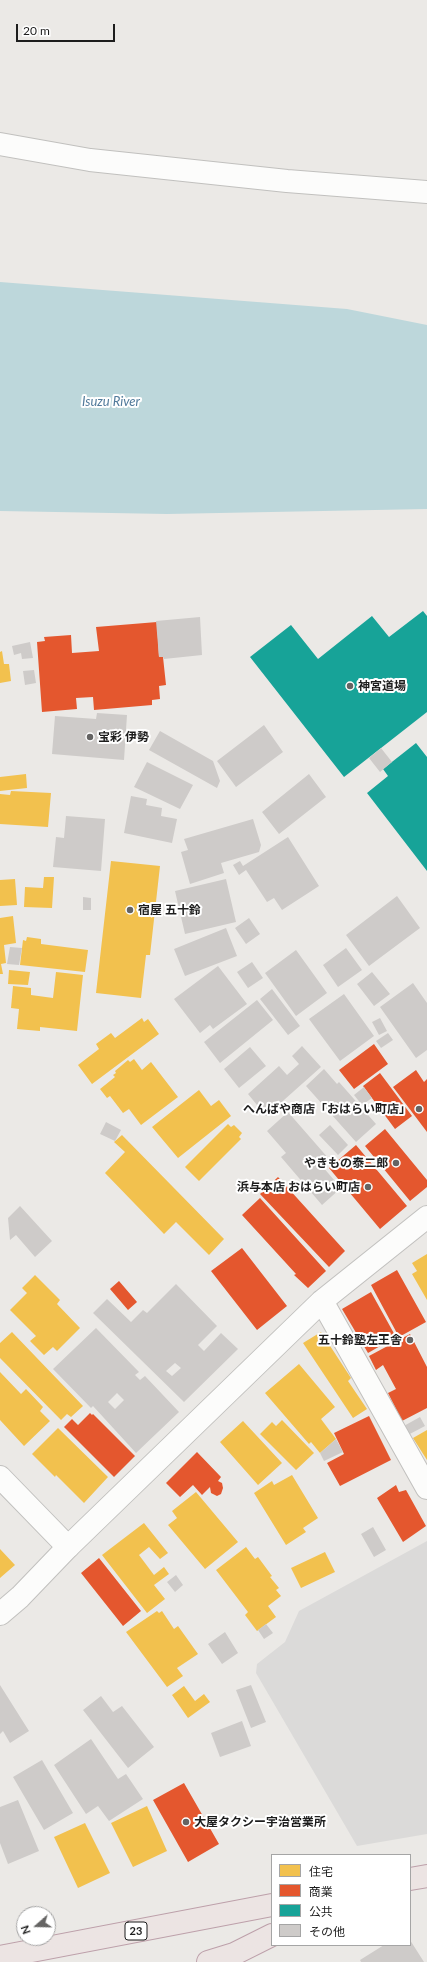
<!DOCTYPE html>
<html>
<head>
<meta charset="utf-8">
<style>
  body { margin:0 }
  #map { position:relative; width:427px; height:1962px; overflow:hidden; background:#ebe9e6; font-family:Lato,"Noto Sans JP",sans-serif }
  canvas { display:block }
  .legend { position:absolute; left:271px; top:1854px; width:140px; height:92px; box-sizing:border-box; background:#fff; border:1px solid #a5a5a5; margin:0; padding:5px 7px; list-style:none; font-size:12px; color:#1d1d1d }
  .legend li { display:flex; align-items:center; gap:8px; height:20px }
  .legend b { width:20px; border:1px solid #a5a5a5 }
  .north { position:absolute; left:16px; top:1906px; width:40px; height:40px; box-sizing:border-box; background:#fff; border:1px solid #a5a5a5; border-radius:50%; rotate:250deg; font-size:11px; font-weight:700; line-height:16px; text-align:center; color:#1d1d1d }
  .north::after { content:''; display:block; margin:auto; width:14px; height:18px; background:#656463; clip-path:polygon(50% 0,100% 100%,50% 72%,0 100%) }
  .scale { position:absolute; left:16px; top:24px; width:99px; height:18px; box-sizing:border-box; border:2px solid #1d1d1d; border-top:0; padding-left:5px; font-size:12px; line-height:14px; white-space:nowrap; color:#1d1d1d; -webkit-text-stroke:3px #fff; paint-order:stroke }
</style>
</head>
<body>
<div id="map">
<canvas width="427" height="1962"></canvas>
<ul class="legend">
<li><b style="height:11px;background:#f2c14e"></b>住宅</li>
<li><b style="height:11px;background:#e4572e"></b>商業</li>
<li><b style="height:11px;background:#17a398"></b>公共</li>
<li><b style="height:11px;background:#cecbc9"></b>その他</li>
</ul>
<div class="north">N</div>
<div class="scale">20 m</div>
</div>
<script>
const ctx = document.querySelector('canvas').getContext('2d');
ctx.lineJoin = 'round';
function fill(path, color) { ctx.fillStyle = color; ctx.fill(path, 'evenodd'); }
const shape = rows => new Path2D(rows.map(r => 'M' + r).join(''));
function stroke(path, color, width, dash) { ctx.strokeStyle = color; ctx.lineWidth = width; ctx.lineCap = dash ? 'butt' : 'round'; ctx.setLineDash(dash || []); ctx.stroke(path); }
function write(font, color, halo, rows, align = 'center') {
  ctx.font = font + ' Lato,"Noto Sans JP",sans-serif'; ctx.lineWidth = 4; ctx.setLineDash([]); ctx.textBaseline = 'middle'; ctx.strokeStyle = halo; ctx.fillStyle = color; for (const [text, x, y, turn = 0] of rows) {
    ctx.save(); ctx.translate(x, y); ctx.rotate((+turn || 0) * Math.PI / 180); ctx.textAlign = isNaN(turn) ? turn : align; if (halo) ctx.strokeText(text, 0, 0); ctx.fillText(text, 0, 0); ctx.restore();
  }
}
fill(shape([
  [427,1541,427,1834,357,1846,256,1673,257,1664,285,1642,299,1611]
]), '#dbdad9');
fill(shape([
  [0,282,347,309,427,325,427,509,167,514,0,511]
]), '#bdd7db');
fill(shape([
  [2,651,4,664,9,664,11,681,0,683,0,652],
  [26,774,27,788,0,791,0,777],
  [11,791,51,793,48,827,0,824,0,794,10,795],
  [111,861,160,866,150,955,146,955,141,998,96,993],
  [44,877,54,877,52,908,24,907,25,887,43,888],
  [15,879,17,905,0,906,0,880],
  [13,916,16,943,4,945,6,963,1,964,3,974,0,974,0,918],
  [27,937,41,939,41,944,88,950,85,972,20,965,23,940,26,941],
  [9,970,30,972,28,985,8,984],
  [56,972,83,975,77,1031,40,1027,40,1031,17,1029,19,1009,11,1008,13,986,31,988,31,995,53,998],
  [142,1018,144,1022,148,1019,159,1034,92,1084,78,1065,99,1049,96,1044,111,1033,115,1038],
  [134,1059,142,1070,151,1062,178,1097,141,1125,129,1109,123,1113,110,1096,107,1098,100,1089,115,1077,113,1075,116,1073,115,1071,128,1060,130,1062],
  [199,1090,211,1106,219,1100,231,1116,178,1158,152,1127],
  [228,1124,231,1127,234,1125,242,1133,239,1137,241,1139,199,1181,185,1167],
  [122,1135,224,1239,209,1255,176,1222,164,1234,105,1173,125,1152,114,1142],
  [427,1254,427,1300,412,1274,417,1271,412,1263],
  [35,1275,60,1300,57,1304,80,1328,57,1351,53,1347,44,1355,30,1341,36,1336,10,1310,27,1293,22,1288],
  [12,1332,83,1406,71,1417,67,1414,61,1420,0,1358,0,1343],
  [321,1332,351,1378,348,1381,367,1409,353,1418,303,1343],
  [299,1364,335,1407,321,1419,336,1439,320,1453,311,1442,309,1444,265,1393],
  [0,1372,21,1394,26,1389,43,1407,40,1411,50,1421,24,1446,0,1420],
  [282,1420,314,1453,296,1470,260,1434,272,1422,276,1426],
  [243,1421,282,1463,258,1485,220,1442],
  [58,1428,108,1477,84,1503,56,1475,55,1477,32,1454],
  [427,1430,427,1460,413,1438],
  [292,1475,318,1518,303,1528,306,1532,286,1545,254,1493,272,1481,274,1485],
  [196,1492,238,1542,205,1569,168,1525,177,1518,172,1511],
  [144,1523,168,1553,160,1559,149,1547,139,1555,154,1575,164,1567,169,1574,154,1585,165,1599,147,1613,102,1555],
  [246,1547,255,1559,258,1557,272,1576,270,1577,279,1588,276,1590,281,1596,268,1606,276,1617,257,1631,245,1615,248,1612,216,1570],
  [0,1549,15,1565,0,1578],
  [325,1552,335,1572,301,1588,291,1568],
  [157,1611,159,1613,162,1611,174,1629,178,1626,198,1654,177,1668,183,1676,167,1687,126,1632],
  [184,1686,195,1701,204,1694,210,1702,188,1718,172,1695],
  [147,1806,167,1851,133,1867,111,1823],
  [85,1823,110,1873,78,1888,54,1837]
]), '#f2c14e');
fill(shape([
  [157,622,159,657,163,657,166,685,159,686,160,699,152,700,152,705,94,710,93,697,76,698,77,709,42,712,37,642,45,641,44,637,71,635,72,653,99,651,96,627],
  [374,1044,388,1064,354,1089,339,1070],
  [416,1070,424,1082,427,1079,427,1132,393,1087],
  [380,1073,412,1116,395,1129,363,1086],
  [385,1129,427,1180,427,1187,410,1201,365,1146],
  [356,1145,407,1206,380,1229,329,1168],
  [278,1177,345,1251,329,1267,260,1194],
  [260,1198,326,1271,308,1288,294,1275,296,1274,242,1215],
  [242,1248,287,1306,257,1330,211,1271],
  [397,1270,426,1322,399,1337,371,1285],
  [119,1281,137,1302,128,1310,110,1289],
  [371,1292,396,1337,368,1353,342,1309],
  [410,1334,427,1367,427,1408,402,1421,388,1393,396,1389,383,1365,376,1370,369,1356],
  [90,1413,92,1415,93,1414,135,1456,114,1477,64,1427,72,1419,78,1425],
  [369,1416,391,1460,340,1486,327,1463,344,1454,334,1433],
  [197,1452,221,1477,218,1481,222,1483,223,1488,221,1494,217,1496,211,1493,210,1487,202,1495,193,1485,180,1497,166,1483],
  [396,1485,399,1492,406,1490,426,1526,403,1542,377,1498],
  [99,1558,141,1611,123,1626,81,1573],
  [184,1783,219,1844,188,1862,153,1800]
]), '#e4572e');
fill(shape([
  [423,611,427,616,427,712,344,777,250,657,291,625,318,659,372,616,389,637],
  [416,743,427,757,427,871,367,793,388,776,383,769]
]), '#17a398');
fill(shape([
  [200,617,202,655,164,659,163,657,159,657,156,621],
  [30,642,33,658,22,659,21,653,14,655,12,646],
  [34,670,36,683,25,685,23,671],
  [97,713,127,715,124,760,52,754,55,716,96,719],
  [264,725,283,752,236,787,217,761],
  [160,731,213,761,220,781,217,788,149,750],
  [381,748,392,762,380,772,369,758],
  [147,762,193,785,180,809,134,787],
  [309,774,326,797,279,834,262,812],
  [131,796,147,799,146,805,162,808,161,816,177,819,172,843,124,833],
  [66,816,105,819,101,871,53,867,56,837,64,838],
  [253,819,261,845,259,852,221,863,224,873,190,884,181,852,188,850,184,839],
  [288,837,319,886,282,910,274,898,267,902,246,870,239,875,233,865,240,861,243,866],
  [226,879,236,922,185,934,175,891],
  [397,896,420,928,369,966,346,935],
  [83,897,91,898,91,910,83,910],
  [249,918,260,934,246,944,235,928],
  [226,928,237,956,185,976,174,949],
  [10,947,22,948,19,965,7,964],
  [346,948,362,970,338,987,323,965],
  [296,950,327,993,296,1016,265,973],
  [252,962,263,978,248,988,237,972],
  [218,966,247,1004,213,1029,210,1025,200,1033,174,999],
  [372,972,390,994,374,1006,357,984],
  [413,983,427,1003,427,1050,416,1058,380,1007],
  [272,989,300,1026,288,1035,260,999],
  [344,994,374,1036,340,1061,309,1019],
  [257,1000,273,1020,220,1063,204,1042],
  [380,1018,387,1031,379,1035,372,1022],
  [388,1033,393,1040,381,1048,376,1041],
  [302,1046,321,1067,266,1116,248,1094,279,1066,287,1075,299,1064,292,1056],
  [250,1047,266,1066,239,1088,224,1069],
  [324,1069,337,1084,339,1082,376,1124,356,1142,306,1086],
  [364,1087,372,1098,362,1105,354,1095],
  [288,1112,329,1159,322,1166,341,1188,322,1205,281,1157,286,1153,267,1131],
  [106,1122,121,1130,115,1141,100,1134],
  [330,1125,348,1145,338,1155,319,1135],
  [20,1206,52,1241,35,1257,16,1235,10,1240,8,1218],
  [176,1284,217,1326,198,1345,204,1351,221,1333,238,1349,184,1402,93,1313,107,1299,131,1322,143,1310,147,1313],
  [175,1363,181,1368,172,1376,166,1371],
  [96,1328,139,1372,135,1375,140,1380,145,1376,179,1412,136,1453,93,1406,91,1408,53,1369],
  [117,1393,124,1400,115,1409,108,1402],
  [420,1417,425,1426,406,1436,402,1427],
  [336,1439,343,1452,324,1461,320,1453],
  [373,1527,386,1550,374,1557,361,1534],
  [176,1575,183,1585,175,1592,167,1582],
  [266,1624,273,1633,264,1639,258,1630],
  [225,1632,238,1653,222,1664,208,1644],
  [0,1685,29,1731,10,1743,3,1731,0,1734],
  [251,1685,266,1722,251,1728,236,1690],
  [101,1696,113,1712,122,1706,154,1747,128,1768,83,1710],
  [242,1721,251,1746,220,1757,211,1733],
  [91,1739,118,1779,126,1774,143,1799,109,1821,98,1806,86,1814,54,1765],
  [42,1760,73,1813,44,1830,13,1777],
  [18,1800,39,1851,8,1864,0,1843,0,1807],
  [410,1940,424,1962,361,1962,360,1960,384,1945,410,1945]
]), '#cecbc9');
const minor = shape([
  [0,144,90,160,287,181,427,192],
  [322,1301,427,1488],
  [0,1614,20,1597,68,1547,322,1301,427,1217]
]);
const tertiary = shape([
  [0,1477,68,1547]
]);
const trunk = shape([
  [410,1879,427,1876],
  [0,1957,272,1905],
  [208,1962,234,1954,272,1935]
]);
stroke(minor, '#c1c0be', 24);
stroke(tertiary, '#c1c0be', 24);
stroke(trunk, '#bda0aa', 24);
stroke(minor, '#fcfcfb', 22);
stroke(tertiary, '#fcfcfb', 22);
stroke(trunk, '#ece4e3', 22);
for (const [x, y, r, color] of [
  [350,686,4,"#656463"],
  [90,737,4,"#656463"],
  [130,910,4,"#656463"],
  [419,1109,4,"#656463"],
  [396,1163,4,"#656463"],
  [368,1187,4,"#656463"],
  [410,1340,4,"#656463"],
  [186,1822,4,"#656463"]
]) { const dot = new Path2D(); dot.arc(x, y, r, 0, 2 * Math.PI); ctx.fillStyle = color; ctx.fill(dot); stroke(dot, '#fff', 1.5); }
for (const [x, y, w] of [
  [136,1931,22]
]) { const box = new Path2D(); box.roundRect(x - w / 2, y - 9, w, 18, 3); ctx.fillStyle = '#fff'; ctx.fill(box); stroke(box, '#1d1d1d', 1); }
write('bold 11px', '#1d1d1d', null, [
  ["23",136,1931]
]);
write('bold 12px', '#1d1d1d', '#fff', [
  ["神宮道場",358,686],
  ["宝彩 伊勢",98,737],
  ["宿屋 五十鈴",138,910],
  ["へんばや商店「おはらい町店」",411,1109,"right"],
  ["やきもの泰二郎",388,1163,"right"],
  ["浜与本店 おはらい町店",360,1187,"right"],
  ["五十鈴塾左王舎",402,1340,"right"],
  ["大屋タクシー宇治営業所",194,1822]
], 'left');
write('italic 13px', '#517a9b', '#fff', [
  ["Isuzu River",111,402]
]);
</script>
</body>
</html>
